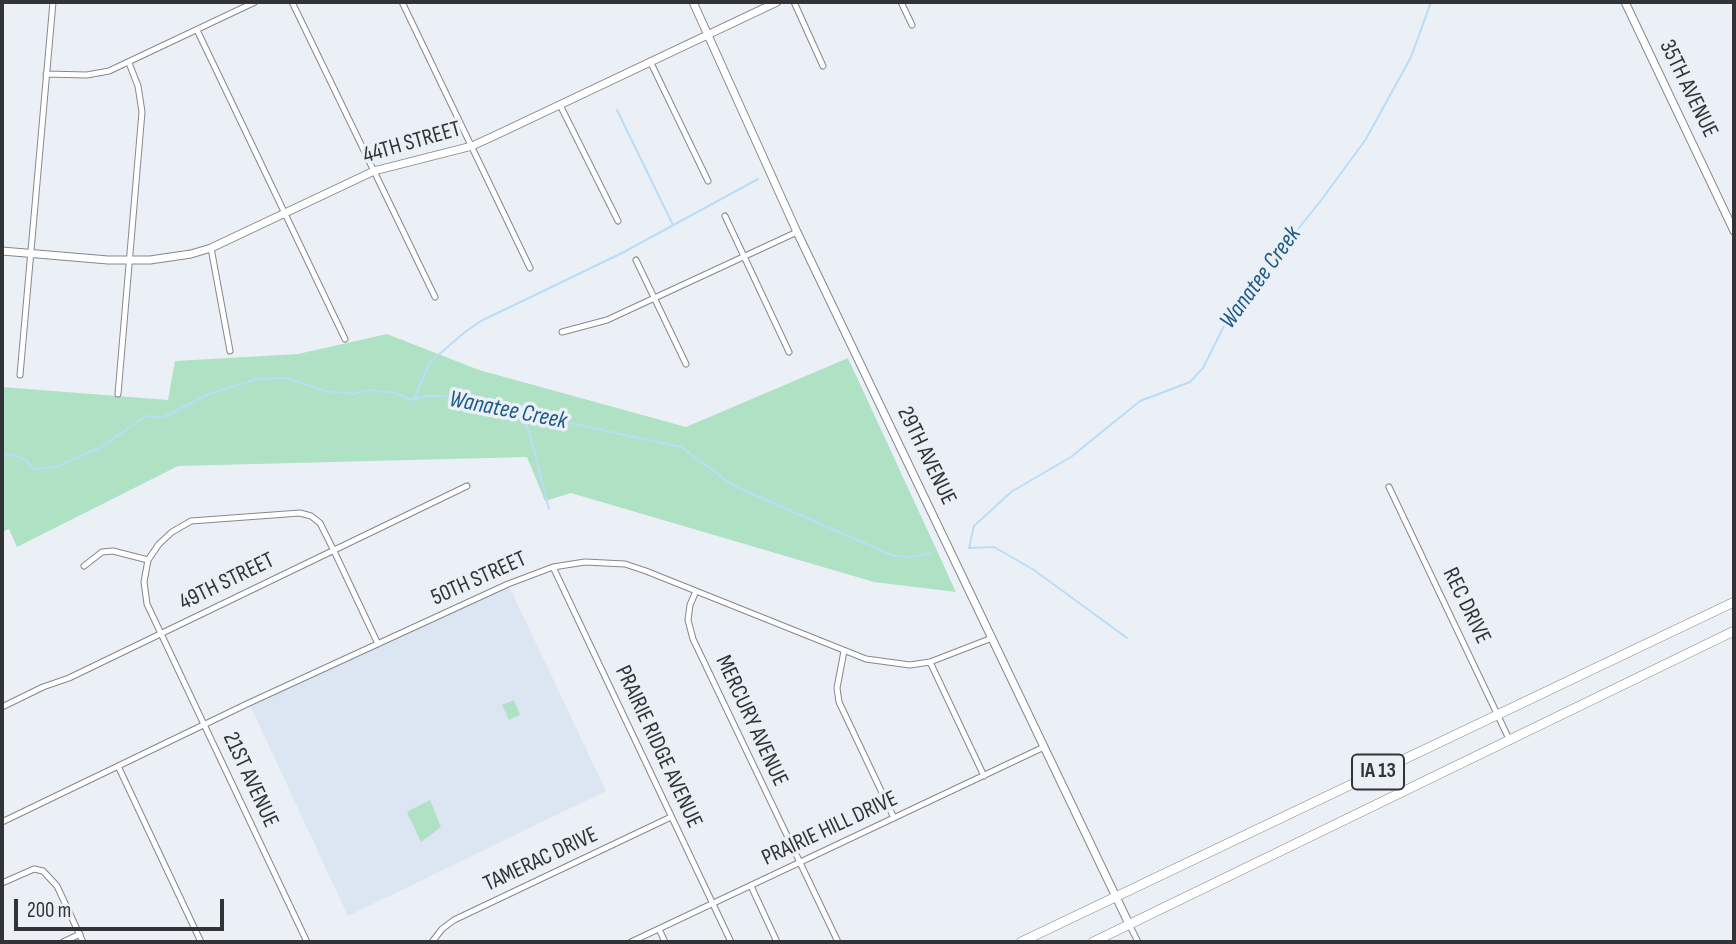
<!DOCTYPE html>
<html>
<head>
<meta charset="utf-8">
<style>
  body { margin:0 }
  #map { position:relative; width:1736px; height:944px; overflow:hidden; background:#ebf0f7; font-family:"Sofia Sans Condensed",sans-serif }
  canvas { display:block }
  .frame { position:absolute; inset:0; border:4px solid #313336; pointer-events:none }
  .scale { position:absolute; left:14px; top:899px; width:210px; height:32px; box-sizing:border-box; border:4px solid #313336; border-top:0; padding-left:9px; font-size:21px; line-height:24px; white-space:nowrap; color:#313336; -webkit-text-stroke:5px #ebf0f7; paint-order:stroke }
</style>
</head>
<body>
<div id="map">
<canvas width="1736" height="944"></canvas>
<div class="frame"></div>
<div class="scale">200 m</div>
</div>
<script>
const ctx = document.querySelector('canvas').getContext('2d');
ctx.lineJoin = 'round';
function fill(path, color) { ctx.fillStyle = color; ctx.fill(path, 'evenodd'); }
const shape = rows => new Path2D(rows.map(r => 'M' + r).join(''));
function stroke(path, color, width, dash) { ctx.strokeStyle = color; ctx.lineWidth = width; ctx.lineCap = dash ? 'butt' : 'round'; ctx.setLineDash(dash || []); ctx.stroke(path); }
function write(font, color, halo, rows, align = 'center') {
  ctx.font = font + ' "Sofia Sans Condensed",sans-serif'; ctx.lineWidth = 7; ctx.setLineDash([]); ctx.textBaseline = 'middle'; ctx.strokeStyle = halo; ctx.fillStyle = color; for (const [text, x, y, turn = 0] of rows) {
    ctx.save(); ctx.translate(x, y); ctx.rotate((+turn || 0) * Math.PI / 180); ctx.textAlign = isNaN(turn) ? turn : align; if (halo) ctx.strokeText(text, 0, 0); ctx.fillText(text, 0, 0); ctx.restore();
  }
}
fill(shape([
  [508,584,606,791,348,916,249,703]
]), '#dce5f2');
fill(shape([
  [387,334,479,370,686,427,848,358,956,592,874,582,571,493,545,501,527,457,178,466,17,547,9,529,2,532,2,387,168,400,175,361,298,354],
  [514,700,520,715,509,720,502,705],
  [430,800,441,827,421,842,407,812]
]), '#afe1c5');
stroke(shape([
  [617,110,673,225],
  [414,399,430,362,465,332,481,321,622,253,758,179],
  [519,414,529,431,549,509],
  [2,454,13,455,26,460,33,469,56,467,101,447,146,416,162,418,209,394,257,379,287,378,325,391,354,394,369,390,395,393,412,400,426,396,444,396,681,447,734,486,894,556,910,557,932,553],
  [1127,638,1034,570,994,547,969,548,974,526,1011,492,1071,457,1140,401,1190,382,1203,368,1230,314,1322,199,1366,139,1411,57,1431,2]
]), '#badcf9', 2);
const minor = shape([
  [292,2,435,297],
  [402,2,530,268],
  [794,2,823,66],
  [901,2,912,25],
  [197,30,345,339],
  [650,61,708,181],
  [46,74,87,75,109,71,255,2],
  [560,105,618,221],
  [725,216,789,352],
  [211,248,230,351],
  [636,260,686,364],
  [562,332,607,320,797,232],
  [20,375,53,2],
  [118,394,142,112,138,86,129,63],
  [1389,487,1510,741],
  [84,566,102,552,113,551,148,560],
  [553,567,731,942],
  [696,591,690,605,688,620,693,639,838,942],
  [844,651,837,688,839,702,894,818],
  [930,662,984,776],
  [2,707,43,687,69,678,467,486],
  [118,766,201,942],
  [2,822,249,703,508,584,553,567,585,562,625,564,646,571,866,659,910,665,930,662,992,638],
  [2,883,34,869,43,871,57,886,83,942],
  [751,886,777,942],
  [1129,924,1138,942],
  [659,929,665,942],
  [63,942,80,934],
  [307,942,147,604,144,582,148,560,159,544,172,532,191,521,300,513,311,516,320,523,334,551,378,644],
  [432,942,442,929,454,920,671,817],
  [631,942,1044,747]
]);
const tertiary = shape([
  [693,2,797,232,1129,924],
  [1625,2,1734,231],
  [2,251,108,260,150,260,191,254,211,248,374,171,472,146,494,136,777,2]
]);
const trunk = shape([
  [1021,942,1734,602],
  [1093,942,1734,631]
]);
stroke(minor, '#84888f', 7);
stroke(tertiary, '#84888f', 9);
stroke(trunk, '#84888f', 10);
stroke(minor, '#fff', 5);
stroke(tertiary, '#fff', 7);
stroke(trunk, '#fff', 9);
for (const [x, y, w] of [
  [1378,772,52]
]) { const box = new Path2D(); box.roundRect(x - w / 2, y - 17.5, w, 35, 5); ctx.fillStyle = '#ebf0f7'; ctx.fill(box); stroke(box, '#313336', 2); }
write('bold 21px', '#313336', null, [
  ["IA 13",1378,772]
]);
write('23px', '#313336', '#ebf0f7', [
  ["35TH AVENUE",1688,89,64],
  ["44TH STREET",412,143,-16],
  ["29TH AVENUE",926,456,64],
  ["50TH STREET",479,579,-24],
  ["49TH STREET",227,582,-26],
  ["REC DRIVE",1466,606,64],
  ["MERCURY AVENUE",751,721,65],
  ["PRAIRIE RIDGE AVENUE",658,747,65],
  ["21ST AVENUE",250,780,65],
  ["PRAIRIE HILL DRIVE",830,829,-25],
  ["TAMERAC DRIVE",541,860,-25]
]);
write('italic 24px', '#1c5b88', '#ebf0f7', [
  ["Wanatee Creek",1261,278,-54],
  ["Wanatee Creek",508,411,11]
]);
</script>
</body>
</html>
